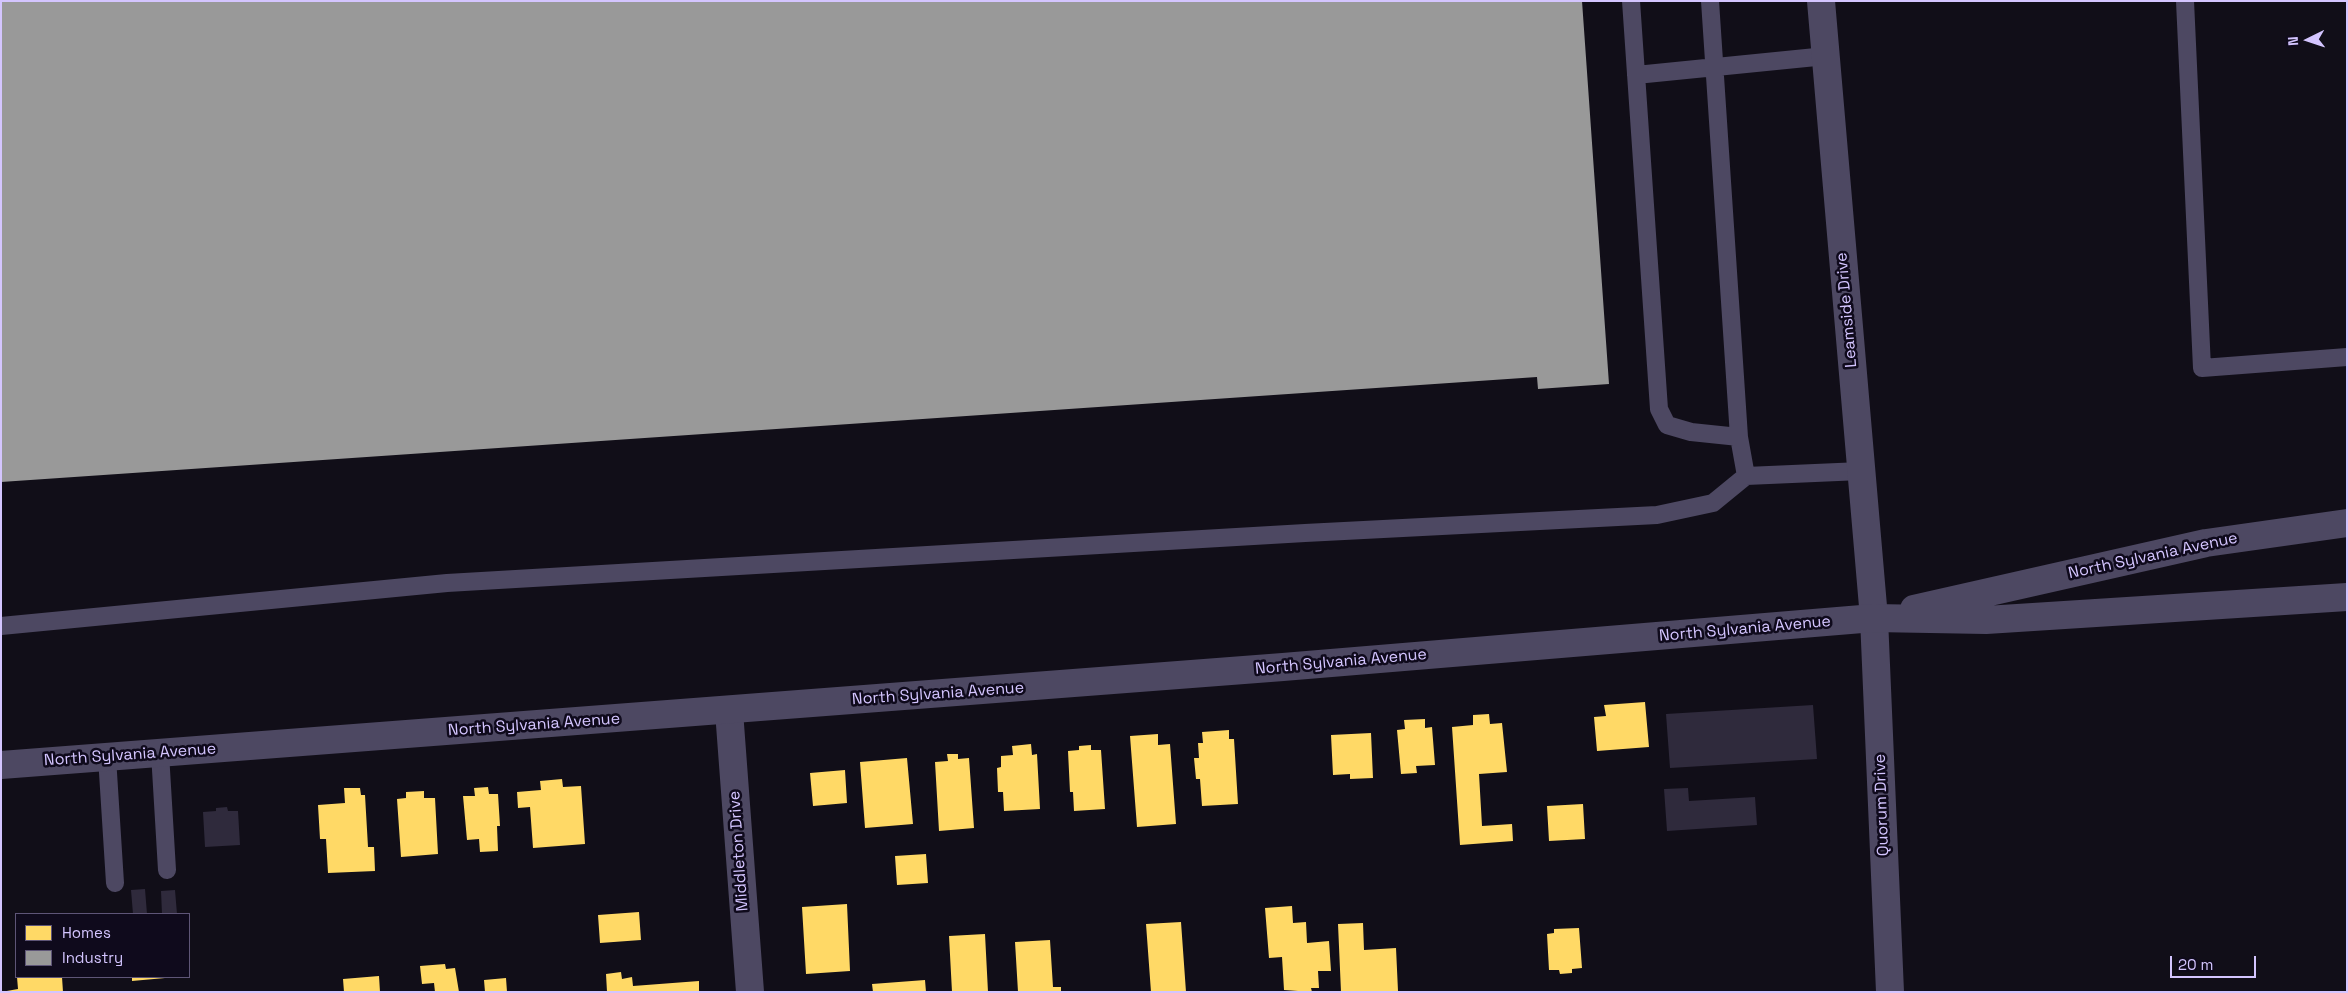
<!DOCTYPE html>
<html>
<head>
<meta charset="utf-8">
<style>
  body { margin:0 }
  #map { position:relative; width:2348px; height:993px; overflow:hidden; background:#110e18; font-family:"Space Grotesk",sans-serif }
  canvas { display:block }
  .frame { position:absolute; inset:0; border:2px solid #d4c5ff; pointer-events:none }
  .legend { position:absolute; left:15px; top:913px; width:175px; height:65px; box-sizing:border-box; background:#0f0a1c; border:1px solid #5e5577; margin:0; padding:6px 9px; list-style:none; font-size:15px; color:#d4c5ff }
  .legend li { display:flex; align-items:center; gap:10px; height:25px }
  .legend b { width:25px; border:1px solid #5e5577 }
  .north { position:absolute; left:2283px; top:15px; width:50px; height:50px; -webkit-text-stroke:4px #0f0a1c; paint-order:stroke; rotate:266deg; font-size:14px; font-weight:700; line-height:20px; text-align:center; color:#d4c5ff }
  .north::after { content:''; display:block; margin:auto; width:18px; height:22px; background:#d4c5ff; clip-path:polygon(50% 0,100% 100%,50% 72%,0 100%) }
  .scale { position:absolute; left:2170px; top:956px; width:86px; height:22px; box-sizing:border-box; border:2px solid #d4c5ff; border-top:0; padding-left:6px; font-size:15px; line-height:18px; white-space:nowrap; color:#d4c5ff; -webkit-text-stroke:4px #0f0a1c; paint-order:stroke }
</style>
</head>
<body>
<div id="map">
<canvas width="2348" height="993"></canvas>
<div class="frame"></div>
<ul class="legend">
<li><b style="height:14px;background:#ffd966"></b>Homes</li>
<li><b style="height:14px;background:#999"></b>Industry</li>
</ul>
<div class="north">N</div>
<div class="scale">20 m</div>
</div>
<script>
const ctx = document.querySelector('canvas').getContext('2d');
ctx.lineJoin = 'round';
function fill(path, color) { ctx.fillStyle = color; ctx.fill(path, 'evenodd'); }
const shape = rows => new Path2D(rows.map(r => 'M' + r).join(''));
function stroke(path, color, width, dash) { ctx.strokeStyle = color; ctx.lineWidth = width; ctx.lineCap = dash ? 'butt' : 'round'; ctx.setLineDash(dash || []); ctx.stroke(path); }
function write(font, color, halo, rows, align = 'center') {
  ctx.font = font + ' "Space Grotesk",sans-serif'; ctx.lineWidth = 5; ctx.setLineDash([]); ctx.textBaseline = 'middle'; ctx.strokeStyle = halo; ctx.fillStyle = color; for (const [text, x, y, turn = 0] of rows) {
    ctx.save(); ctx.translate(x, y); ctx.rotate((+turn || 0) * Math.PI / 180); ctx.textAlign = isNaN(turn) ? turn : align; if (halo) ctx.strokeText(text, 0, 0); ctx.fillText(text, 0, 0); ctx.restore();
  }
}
fill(shape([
  [1645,702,1649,747,1597,751,1594,717,1606,716,1604,705],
  [1489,714,1490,724,1502,723,1507,772,1479,774,1482,826,1512,824,1513,841,1460,845,1452,727,1473,725,1473,715],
  [1425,719,1425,728,1432,727,1435,765,1416,766,1417,773,1401,774,1397,730,1405,729,1404,720],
  [1229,730,1229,739,1234,739,1238,804,1202,806,1200,779,1196,779,1194,758,1199,758,1198,743,1203,743,1202,732],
  [1371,733,1373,778,1350,779,1350,774,1333,775,1331,735],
  [1158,734,1158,745,1170,744,1176,824,1137,827,1130,736],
  [1031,744,1032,755,1037,754,1040,809,1004,811,1003,792,998,792,997,768,1001,767,1001,756,1013,755,1012,746],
  [1091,745,1091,750,1101,750,1105,809,1074,811,1073,792,1070,792,1068,751,1079,750,1079,746],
  [947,754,958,754,958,759,969,758,974,828,939,831,935,762,948,761],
  [907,758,913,824,865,828,860,762],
  [845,770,847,803,813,806,810,773],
  [562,779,563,787,581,786,585,844,533,848,530,807,518,808,517,792,541,790,540,781],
  [488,787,489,794,498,794,500,826,497,826,498,851,480,852,479,839,467,840,463,796,475,796,474,788],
  [344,788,360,788,361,795,365,795,368,847,374,847,375,871,328,873,326,839,320,839,318,805,345,803],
  [424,791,424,798,435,798,438,854,401,857,397,799,406,798,406,792],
  [1583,804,1585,839,1549,841,1547,806],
  [926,854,928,883,897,885,895,856],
  [847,904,850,971,806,974,802,907],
  [1292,906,1293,923,1306,922,1307,943,1329,941,1331,971,1318,971,1319,988,1311,988,1312,992,1284,990,1282,957,1269,958,1265,908],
  [639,912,641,940,600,943,598,915],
  [1181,922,1186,992,1151,992,1146,924],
  [1363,923,1364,950,1396,948,1398,991,1341,992,1338,924],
  [1579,928,1582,968,1572,969,1572,973,1560,974,1559,970,1549,970,1547,934,1554,933,1554,929],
  [985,934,988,992,952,992,949,936],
  [1050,940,1053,987,1061,987,1061,992,1018,992,1015,942],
  [445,964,446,969,455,968,459,992,435,992,434,983,422,984,420,966],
  [621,972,622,979,632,977,633,986,699,981,699,992,607,992,606,974],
  [379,976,380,992,344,992,343,979],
  [17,977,62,977,63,992,1,992,18,989],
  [132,977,165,977,165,978,132,981],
  [506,978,507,992,485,992,484,980],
  [925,980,926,992,873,992,872,984]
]), '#ffd966');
fill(shape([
  [1,1,1582,1,1609,384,1538,389,1537,377,1,482]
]), '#999');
fill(shape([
  [1813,705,1817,759,1670,768,1666,714],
  [1688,788,1689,801,1755,797,1757,825,1667,831,1664,789],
  [227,807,228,811,238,811,240,845,205,847,203,812,216,811,216,808],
  [145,889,147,914,133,914,131,890],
  [175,890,177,914,162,914,161,891]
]), '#2f2a3c');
stroke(shape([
  [1710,1,1739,437],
  [2185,1,2202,368,2347,357],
  [1636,75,1826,56],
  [1746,476,1861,471],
  [1,626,447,583,1305,533,1657,515,1713,503,1746,476,1739,437,1691,432,1667,425,1659,409,1631,1],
  [160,753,167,870],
  [107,757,115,883]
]), '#4d4862', 18);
stroke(shape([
  [1821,1,1874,618,1890,992],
  [729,711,750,992]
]), '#4d4862', 28);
stroke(shape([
  [1914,609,2206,543,2347,523],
  [1,765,1283,667,1874,618,1986,620,2347,597]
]), '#4d4862', 28);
write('16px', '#d4c5ff', '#0f0a1c', [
  ["Leamside Drive",1847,310,-95],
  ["North Sylvania Avenue",2153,556,-12],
  ["North Sylvania Avenue",1745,629,-5],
  ["North Sylvania Avenue",1341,662,-5],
  ["North Sylvania Avenue",938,694,-4],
  ["North Sylvania Avenue",534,725,-4],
  ["North Sylvania Avenue",130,755,-4],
  ["Quorum Drive",1882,805,-92],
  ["Middleton Drive",739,851,-94]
]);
</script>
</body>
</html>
